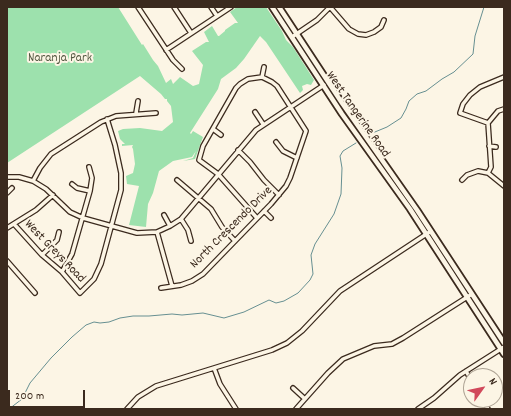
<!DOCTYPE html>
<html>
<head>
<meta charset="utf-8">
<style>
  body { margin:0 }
  #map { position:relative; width:511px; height:416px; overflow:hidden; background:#fcf5e5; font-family:Dekko,sans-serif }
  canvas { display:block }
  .frame { position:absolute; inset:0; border:8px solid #3b2a1e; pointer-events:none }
  .north { position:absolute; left:463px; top:368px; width:40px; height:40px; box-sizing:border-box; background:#fcf5e5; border:1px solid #afa495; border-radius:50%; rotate:57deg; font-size:11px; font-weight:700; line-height:16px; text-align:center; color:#3b2a1e }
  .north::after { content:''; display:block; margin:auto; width:14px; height:18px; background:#d1495b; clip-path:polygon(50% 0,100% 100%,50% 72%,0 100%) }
  .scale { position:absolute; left:8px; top:390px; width:77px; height:18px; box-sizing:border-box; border:2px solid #3b2a1e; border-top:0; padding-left:5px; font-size:12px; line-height:14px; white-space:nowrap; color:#3b2a1e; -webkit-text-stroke:3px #fcf5e5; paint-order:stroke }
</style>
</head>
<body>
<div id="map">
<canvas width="511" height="416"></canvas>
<div class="frame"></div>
<div class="north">N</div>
<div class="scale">200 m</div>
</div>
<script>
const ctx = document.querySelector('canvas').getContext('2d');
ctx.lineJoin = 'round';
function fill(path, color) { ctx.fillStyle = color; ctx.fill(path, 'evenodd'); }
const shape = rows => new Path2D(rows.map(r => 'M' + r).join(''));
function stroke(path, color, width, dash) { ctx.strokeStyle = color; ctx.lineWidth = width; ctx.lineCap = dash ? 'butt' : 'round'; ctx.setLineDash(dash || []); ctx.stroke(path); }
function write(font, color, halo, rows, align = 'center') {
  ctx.font = font + ' Dekko,sans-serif'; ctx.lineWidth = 4; ctx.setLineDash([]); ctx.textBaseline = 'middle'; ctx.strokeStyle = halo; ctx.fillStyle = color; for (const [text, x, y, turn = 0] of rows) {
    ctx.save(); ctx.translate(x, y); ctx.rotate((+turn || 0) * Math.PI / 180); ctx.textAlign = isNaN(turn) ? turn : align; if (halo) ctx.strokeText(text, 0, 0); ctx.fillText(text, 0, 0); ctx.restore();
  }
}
fill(shape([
  [7,7,118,7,142,45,143,44,153,60,158,66,166,83,171,79,173,84,180,77,193,86,199,84,203,65,192,51,206,42,209,42,204,32,212,26,218,36,219,36,225,31,225,30,235,23,238,23,230,12,237,7,266,7,282,31,286,40,293,47,314,80,311,85,307,84,302,86,303,90,300,93,266,42,260,36,244,59,236,68,221,79,218,89,190,133,191,134,193,131,203,137,195,159,183,161,193,158,196,151,192,157,173,161,159,171,153,193,148,204,146,227,129,225,139,186,127,184,126,176,133,173,135,164,133,149,132,147,133,145,122,146,122,144,125,144,120,139,118,131,123,129,140,128,162,131,173,122,171,106,167,101,167,99,165,99,161,94,140,76,7,163]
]), '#9de1ad');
stroke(shape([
  [370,134,387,127,401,118,406,109,409,101,417,94,426,91,442,79,454,72,473,54,475,36,484,7],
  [9,409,22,399,30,383,51,358,72,337,86,325,94,322,100,323,109,322,120,318,133,316,149,316,172,314,182,315,203,313,224,318,244,312,269,300,276,303,284,301,298,293,310,280,313,274,311,255,315,244,334,214,341,194,342,168,340,156,343,151,356,143]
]), '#668f91', 1);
const minor = shape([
  [138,7,173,60,182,69],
  [174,7,191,33],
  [211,7,217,16],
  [292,37,317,20,330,7,349,29,358,34,366,35,374,32,381,27,384,20],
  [166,50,231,7],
  [262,77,264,67],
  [255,112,263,124],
  [136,113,138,101],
  [488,123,460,113,463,104,470,95,480,87,504,77],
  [213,129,221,135],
  [276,142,283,151,297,158],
  [489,146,496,147],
  [238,150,250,162,264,180,279,195],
  [488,173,491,167,488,123,498,111,504,109],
  [7,177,19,177,33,181,46,189,70,212,83,218,137,233,157,232,170,226,181,219,256,130,324,85],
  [177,180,211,209,222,227,235,241],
  [462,180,467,175,478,171,488,173,504,186],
  [33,181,40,168,51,154,101,122,116,116,156,113],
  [72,184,77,188,90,191],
  [7,193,12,188],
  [264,211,271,218],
  [164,215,170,226],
  [181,219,188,230,191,241],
  [14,224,42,255,62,272,80,293,94,279,101,264,121,190,121,173,115,145,107,119],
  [7,228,36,210,53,195],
  [157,232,172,286],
  [42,255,57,240,59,232],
  [7,261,35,293],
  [62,272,72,254,90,191,92,178,89,167],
  [161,288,181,285,192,281,203,274,271,204,286,186,290,178,306,131,277,86,272,82,262,77,248,79,240,84,236,88,203,146,199,160,218,174,257,218],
  [214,368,220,384,236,409],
  [466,371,471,380],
  [293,388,305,399],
  [483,400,488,409],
  [127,409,138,397,156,386,272,350,287,343,302,331,340,291,431,231],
  [296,409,328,373,343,359,374,346,392,344,403,338,472,294],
  [418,409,434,398,460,375,504,347]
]);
const major = shape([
  [272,7,342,114,410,209,504,354],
  [279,7,342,103,417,210,504,343]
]);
stroke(minor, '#3b2a1e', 6);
stroke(major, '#3b2a1e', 8);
stroke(minor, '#fcf5e5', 3.5);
stroke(major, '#fcf5e5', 4.5);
write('13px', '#545842', '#fcf5e5', [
  ["Naranja Park",60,59]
]);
write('13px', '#3b2a1e', '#fcf5e5', [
  ["West Tangerine Road",357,115,55],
  ["North Crescendo Drive",232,228,-45],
  ["West Greys Road",54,252,46]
]);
</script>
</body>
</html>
